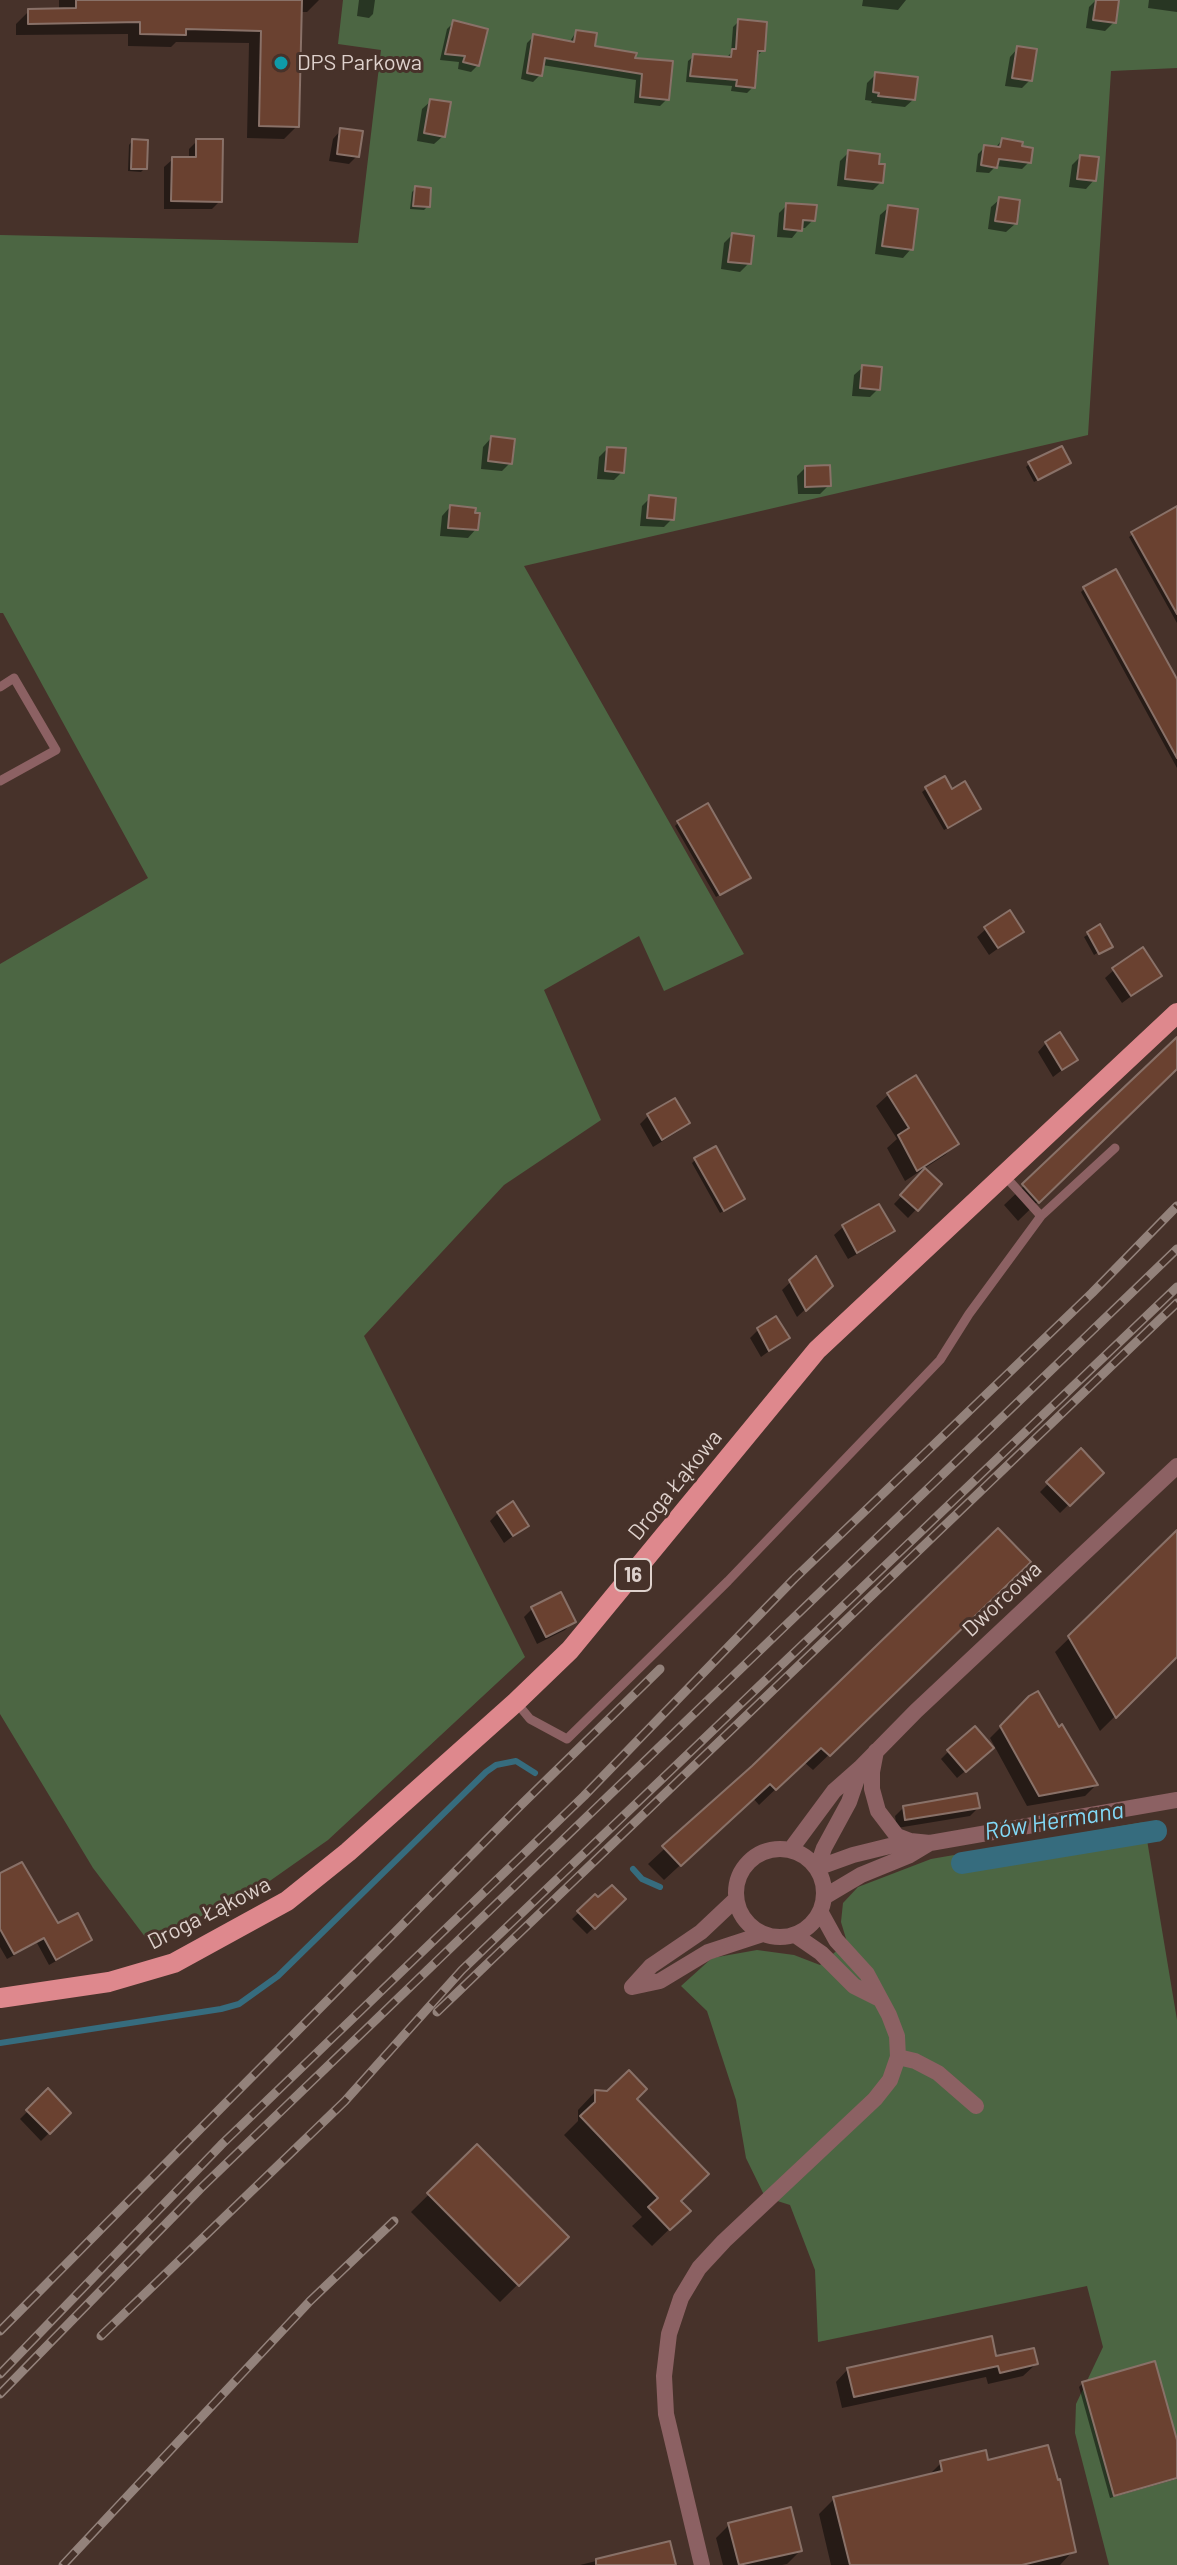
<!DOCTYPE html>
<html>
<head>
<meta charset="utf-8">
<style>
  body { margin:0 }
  canvas { display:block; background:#47322a }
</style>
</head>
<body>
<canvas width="1177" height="2565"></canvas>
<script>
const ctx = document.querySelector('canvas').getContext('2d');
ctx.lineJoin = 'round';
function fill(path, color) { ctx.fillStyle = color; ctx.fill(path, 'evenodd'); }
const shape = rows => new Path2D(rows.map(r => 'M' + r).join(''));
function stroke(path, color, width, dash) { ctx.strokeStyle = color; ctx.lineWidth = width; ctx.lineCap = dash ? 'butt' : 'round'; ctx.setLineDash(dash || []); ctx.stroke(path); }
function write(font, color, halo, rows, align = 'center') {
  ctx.font = font + ' Barlow,sans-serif'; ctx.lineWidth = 6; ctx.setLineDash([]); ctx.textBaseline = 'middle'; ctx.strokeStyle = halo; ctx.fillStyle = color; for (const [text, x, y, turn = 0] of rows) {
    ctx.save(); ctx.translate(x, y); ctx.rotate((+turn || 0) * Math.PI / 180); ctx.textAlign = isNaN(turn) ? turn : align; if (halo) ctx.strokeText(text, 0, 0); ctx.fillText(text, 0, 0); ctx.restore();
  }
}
fill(shape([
  [343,0,1177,0,1177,68,1111,71,1088,435,524,566,744,954,664,991,639,936,544,990,601,1120,504,1185,364,1336,525,1657,328,1840,264,1885,149,1942,93,1868,0,1714,0,964,148,878,3,613,0,613,0,235,358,243,381,50,338,44],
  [1144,1822,1177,2020,1177,2565,1109,2565,1075,2433,1076,2404,1103,2347,1087,2286,818,2342,815,2270,790,2205,765,2197,746,2158,736,2100,707,2011,681,1986,712,1958,757,1950,794,1955,820,1965,847,1942,841,1922,843,1903,858,1887,931,1859]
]), '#4c6643');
fill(shape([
  [59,0,319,0,307,12,300,12,297,126,284,139,247,138,249,43,176,42,171,47,128,46,128,34,16,35,16,24,29,11,59,10],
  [359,0,375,0,373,14,369,18,357,16],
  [863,0,906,0,898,10,862,6],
  [1096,0,1110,0,1114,22,1105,31,1086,28,1089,7],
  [1149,0,1177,0,1177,12,1148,8],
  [739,21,763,50,757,56,753,87,747,93,731,91,732,86,686,82,688,61,694,56,726,58,731,53,733,27],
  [454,22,478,65,471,72,458,69,459,62,440,60,447,29],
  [576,32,592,48,632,59,667,99,660,106,634,103,636,80,542,65,540,75,533,82,521,79,527,43,534,36,569,43],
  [1018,48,1030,80,1022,88,1005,86,1010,57],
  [876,74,914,99,905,107,871,103,872,101,865,100,867,83],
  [431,101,443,136,434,144,417,141,422,109],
  [341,130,357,156,349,164,329,161,333,139],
  [1002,140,1020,148,1029,162,1022,169,996,166,989,173,976,172,978,154,985,147,996,147],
  [132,141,145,168,141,172,128,171,129,145],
  [197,141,220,201,212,209,164,209,164,167,173,159,189,159,189,149],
  [849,152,877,166,881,182,873,190,837,186,840,161],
  [1080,157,1094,180,1086,189,1069,187,1072,165],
  [415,189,428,206,424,210,410,209,412,192],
  [1000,199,1015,224,1006,232,988,229,991,207],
  [787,205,813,220,805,228,800,228,792,238,777,237,779,213],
  [889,207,911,249,903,258,875,254,880,215],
  [732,235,749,263,740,272,721,269,724,243],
  [863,367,878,389,870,397,852,396,854,375],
  [491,438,510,463,502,471,481,469,483,447],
  [607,449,622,472,614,480,597,479,599,457],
  [1069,463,1034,482,1026,467,1029,464],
  [805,468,829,485,820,494,798,494,797,476],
  [650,498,672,519,664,527,640,526,642,506],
  [450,507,476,529,468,538,440,536,442,516],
  [1177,521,1177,623,1129,537,1133,534],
  [1084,589,1177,683,1177,768,1081,592],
  [926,789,951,792,979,809,944,830,922,792],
  [679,822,745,881,716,897,675,826],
  [1100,927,1109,946,1094,955,1084,937],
  [986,929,1021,932,989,955,977,937],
  [1114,970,1160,975,1122,1003,1105,978],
  [1177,1040,1177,1067,1018,1221,1004,1205],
  [1046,1043,1075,1060,1053,1077,1038,1052],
  [915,1077,957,1144,945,1155,905,1181,887,1148,897,1139,876,1106,888,1095],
  [648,1116,688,1123,679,1131,653,1147,640,1124],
  [695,1160,739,1202,720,1213,692,1163],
  [925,1171,940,1184,908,1218,894,1204],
  [879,1207,892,1231,884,1239,848,1259,834,1235,843,1227],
  [815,1259,822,1294,797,1317,782,1290],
  [759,1329,787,1338,761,1357,750,1338],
  [1081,1451,1101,1473,1060,1513,1040,1492],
  [498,1513,527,1525,504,1543,490,1521],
  [1177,1533,1177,1655,1100,1731,1055,1652],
  [1013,1578,813,1770,804,1762,759,1805,753,1798,664,1880,648,1864,753,1767],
  [532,1609,573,1622,565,1630,537,1644,524,1617],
  [1030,1698,1058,1729,1096,1785,1085,1796,1027,1806,990,1738],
  [949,1751,983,1756,957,1778,941,1759],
  [904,1807,978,1808,970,1816,897,1828,895,1816],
  [0,1876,58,1926,90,1939,83,1946,49,1965,37,1943,7,1959,0,1947],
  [595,1897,598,1900,623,1899,587,1934,572,1919],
  [48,2091,69,2113,41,2141,20,2119],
  [595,2092,635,2099,679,2201,688,2211,652,2246,632,2226,642,2217,564,2135,578,2121,578,2110],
  [477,2147,566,2237,500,2302,411,2212],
  [995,2358,1036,2364,1023,2376,988,2384,986,2377,842,2408,836,2382,848,2369],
  [1083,2383,1177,2447,1177,2479,1110,2498,1079,2387],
  [941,2463,986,2463,1057,2482,1073,2551,1060,2565,831,2565,819,2514,834,2499,928,2476],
  [729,2525,800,2551,787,2564,782,2565,723,2565,716,2538],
  [668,2543,674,2565,580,2565]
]), '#0007');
stroke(shape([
  [633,1869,642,1879,660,1887],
  [0,2043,221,2009,239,2004,278,1976,486,1772,496,1765,516,1761,535,1773]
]), '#366c7e', 6);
stroke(shape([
  [962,1863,1156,1831]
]), '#366c7e', 22);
const building = shape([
  [76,0,302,0,299,127,259,126,261,31,186,29,186,35,140,34,140,22,28,24,28,9,76,8,76,0],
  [1096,0,1119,0,1116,23,1093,20,1096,0],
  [738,19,767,22,765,51,758,51,755,88,736,86,737,80,690,76,693,54,731,57,732,49,736,49,738,19],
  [453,20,488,29,479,66,463,62,465,56,445,54,453,20],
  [576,30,597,33,595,46,637,53,635,58,673,61,669,100,640,97,642,74,545,58,542,76,527,73,533,34,574,42,576,30],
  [1017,46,1037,49,1032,81,1012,78,1017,46],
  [875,72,918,77,915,100,878,96,879,93,873,92,875,72],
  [430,99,451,102,445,137,424,133,430,99],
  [340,128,363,131,359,157,337,154,340,128],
  [1002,138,1023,142,1022,146,1033,148,1031,163,999,159,997,168,981,165,984,145,1000,147,1002,138],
  [132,139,148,140,147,169,131,169,132,139],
  [196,139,223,139,222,202,171,201,172,157,196,157,196,139],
  [848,150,880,154,879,164,885,164,883,183,845,179,848,150],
  [1080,155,1099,157,1096,181,1077,179,1080,155],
  [415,186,431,188,430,207,413,206,415,186],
  [999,197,1020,200,1017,224,995,221,999,197],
  [786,203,817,205,815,221,803,220,802,231,784,229,786,203],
  [888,205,918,209,913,250,882,246,888,205],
  [732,233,754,236,751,264,728,262,732,233],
  [862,365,882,367,880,390,860,388,862,365],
  [491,436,515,439,512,464,488,461,491,436],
  [1062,446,1071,463,1038,480,1028,462,1062,446],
  [607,447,626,448,624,473,605,471,607,447],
  [830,465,831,486,805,487,805,466,830,465],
  [649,495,676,498,674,520,647,518,649,495],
  [450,505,476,508,475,513,480,513,478,530,448,528,450,505],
  [1177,506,1177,614,1131,532,1177,506],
  [1116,569,1177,679,1177,758,1083,587,1116,569],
  [945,776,952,789,965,781,981,809,948,828,925,787,945,776],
  [708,803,751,878,720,895,677,821,708,803],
  [1010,910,1024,932,998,948,984,927,1010,910],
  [1100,924,1113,947,1099,954,1087,932,1100,924],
  [1143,947,1162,976,1131,996,1112,968,1143,947],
  [1060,1032,1078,1060,1062,1070,1045,1042,1060,1032],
  [1177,1037,1177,1069,1039,1203,1022,1184,1177,1037],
  [916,1075,959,1144,917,1171,898,1135,909,1128,887,1093,916,1075],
  [675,1098,690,1123,662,1140,647,1114,675,1098],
  [716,1146,745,1199,724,1211,694,1158,716,1146],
  [925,1168,942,1184,918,1211,900,1195,925,1168],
  [879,1204,895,1231,857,1253,842,1225,879,1204],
  [816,1256,833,1286,806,1311,789,1280,816,1256],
  [776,1316,790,1338,769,1351,757,1328,776,1316],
  [1081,1448,1104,1473,1070,1506,1046,1482,1081,1448],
  [513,1501,529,1526,513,1536,497,1512,513,1501],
  [998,1528,1031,1562,830,1756,821,1748,776,1790,770,1784,681,1866,662,1846,752,1766,998,1528],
  [1177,1530,1177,1657,1116,1718,1068,1636,1177,1530],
  [561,1592,576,1622,546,1637,531,1607,561,1592],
  [1038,1691,1059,1727,1062,1724,1098,1785,1039,1796,1000,1726,1029,1696,1038,1691],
  [975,1726,994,1748,966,1772,947,1750,975,1726],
  [977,1793,980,1808,905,1820,903,1806,977,1793],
  [22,1862,58,1923,78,1913,92,1940,56,1960,44,1938,14,1954,0,1929,0,1873,22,1862],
  [612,1885,626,1899,595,1929,577,1911,595,1894,598,1897,612,1885],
  [629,2070,647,2089,637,2099,709,2174,681,2201,691,2211,670,2230,648,2207,658,2198,580,2116,595,2102,595,2090,607,2091,629,2070],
  [48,2088,71,2113,50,2134,26,2110,48,2088],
  [477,2144,569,2237,519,2286,427,2193,477,2144],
  [992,2336,996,2356,1034,2348,1038,2364,1000,2373,998,2366,854,2397,847,2368,992,2336],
  [1155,2361,1177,2440,1177,2478,1114,2496,1082,2382,1155,2361],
  [1048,2445,1058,2480,1060,2479,1076,2552,1022,2565,850,2565,833,2497,942,2471,940,2461,986,2450,988,2460,1048,2445],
  [791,2507,802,2551,739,2565,728,2523,791,2507],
  [670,2541,676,2565,596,2565,596,2559,670,2541]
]);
fill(building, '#6a4130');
stroke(building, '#897168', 2);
stroke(shape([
  [0,687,14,678,56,750,0,781],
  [1004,1175,1041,1216,1115,1148],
  [516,1702,530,1719,567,1739,728,1581,940,1360,969,1314,1041,1216]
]), '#8c6163', 9);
stroke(shape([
  [876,1751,872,1772,872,1789,878,1811,897,1836,910,1841,930,1843],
  '736 1893a44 44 0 1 1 88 0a44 44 0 1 1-88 0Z',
  [791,1849,834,1791,860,1768,916,1711,1177,1466],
  [817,1868,824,1848,849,1802,860,1770],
  [817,1868,853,1855,910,1841],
  [824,1897,861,1875,910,1855,930,1843,1177,1800],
  [795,1935,821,1953,854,1986,878,1998],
  [632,1987,660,1981,708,1952,763,1934],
  [632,1987,651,1966,701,1932,736,1899],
  [898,2057,915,2061,938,2073,976,2106],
  [702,2565,666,2414,664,2376,669,2334,681,2298,699,2268,724,2241,875,2099,890,2080,898,2057,897,2036,889,2015,867,1974,836,1940,820,1911]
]), '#8c6163', 16);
stroke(shape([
  [0,1998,109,1982,174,1963,287,1901,348,1852,516,1702,570,1650,817,1350,1177,1013]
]), '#de888d', 20);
const rail = shape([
  [437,2012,1177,1303],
  [0,2331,522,1804,660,1669],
  [101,2336,345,2101,462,1970,1177,1287],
  [0,2374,221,2145,584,1796,794,1579,1092,1293,1177,1206],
  [0,2394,201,2188,1177,1249],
  [63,2565,310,2301,394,2221]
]);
stroke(rail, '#93827b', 9);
stroke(rail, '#47322a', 6, [18]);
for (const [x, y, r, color] of [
  [281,63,8,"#0f9aa8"]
]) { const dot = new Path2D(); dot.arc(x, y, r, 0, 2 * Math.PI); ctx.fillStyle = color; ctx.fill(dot); stroke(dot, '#47322a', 3); }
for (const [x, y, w] of [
  [633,1575,36]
]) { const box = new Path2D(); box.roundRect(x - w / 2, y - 16, w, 32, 6); ctx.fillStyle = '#47322a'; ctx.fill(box); stroke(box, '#ded1cc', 2); }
write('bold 20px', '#ded1cc', null, [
  ["16",633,1575]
]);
write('22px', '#ded1cc', '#47322a', [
  ["DPS Parkowa",297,63]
], 'left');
write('22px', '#ded1cc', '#47322a', [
  ["Droga Łąkowa",675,1485,-51],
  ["Dworcowa",1002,1599,-43],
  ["Droga Łąkowa",209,1913,-27]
]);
write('italic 24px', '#82d9f7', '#47322a', [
  ["Rów Hermana",1054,1821,-9]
]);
</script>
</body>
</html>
